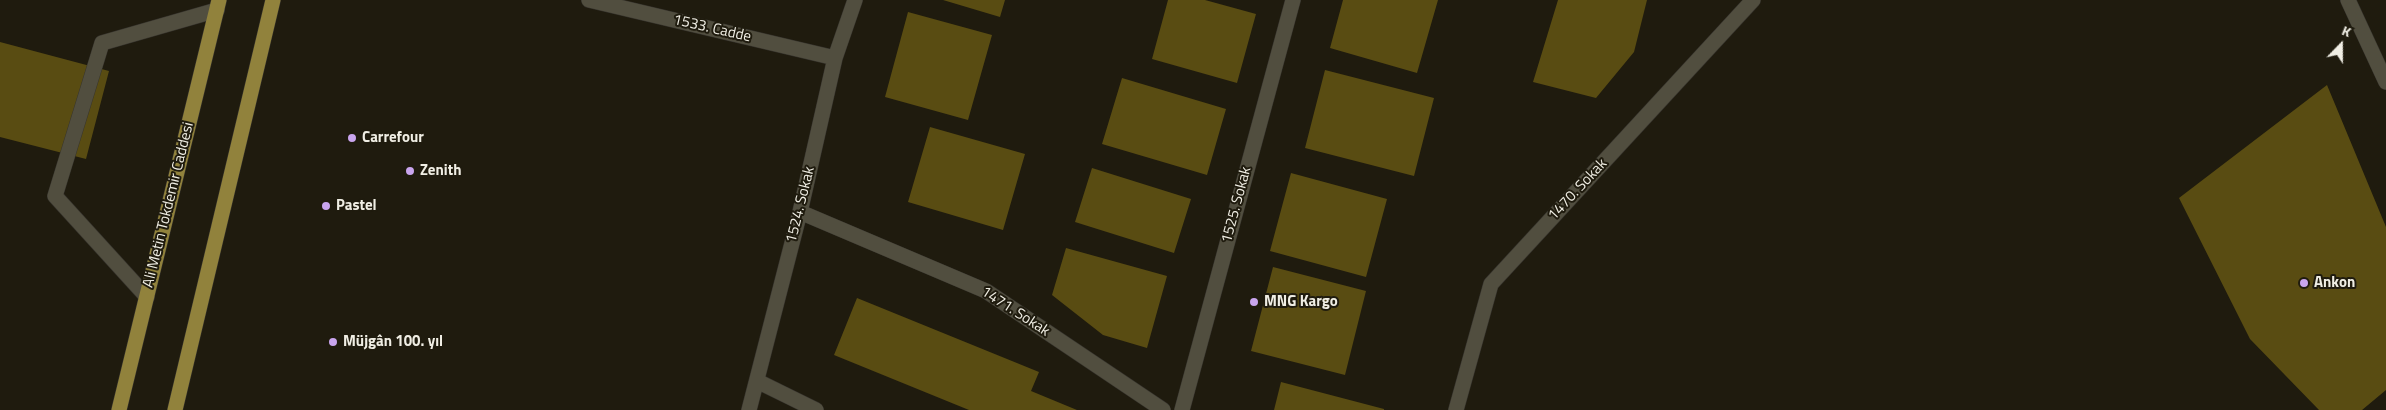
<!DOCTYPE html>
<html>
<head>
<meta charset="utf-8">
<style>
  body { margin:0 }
  #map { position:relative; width:2386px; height:410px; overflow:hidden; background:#1f1b0e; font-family:"Titillium Web",sans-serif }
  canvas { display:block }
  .north { position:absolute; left:2316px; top:20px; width:50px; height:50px; -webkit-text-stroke:4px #1f1b0e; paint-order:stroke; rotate:22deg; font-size:14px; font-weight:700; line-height:20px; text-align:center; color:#f0eee4 }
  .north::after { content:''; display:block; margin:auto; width:18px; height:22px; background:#f0eee4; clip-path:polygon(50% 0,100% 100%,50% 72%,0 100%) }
</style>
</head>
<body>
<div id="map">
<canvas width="2386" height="410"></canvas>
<div class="north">K</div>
</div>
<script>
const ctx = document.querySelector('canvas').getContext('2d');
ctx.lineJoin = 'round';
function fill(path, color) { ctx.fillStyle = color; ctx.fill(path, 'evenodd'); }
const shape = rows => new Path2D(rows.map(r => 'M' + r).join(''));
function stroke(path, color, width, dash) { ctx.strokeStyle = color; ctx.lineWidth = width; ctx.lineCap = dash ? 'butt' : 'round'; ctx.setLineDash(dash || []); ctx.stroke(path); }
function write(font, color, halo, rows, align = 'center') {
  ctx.font = font + ' "Titillium Web",sans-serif'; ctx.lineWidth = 4; ctx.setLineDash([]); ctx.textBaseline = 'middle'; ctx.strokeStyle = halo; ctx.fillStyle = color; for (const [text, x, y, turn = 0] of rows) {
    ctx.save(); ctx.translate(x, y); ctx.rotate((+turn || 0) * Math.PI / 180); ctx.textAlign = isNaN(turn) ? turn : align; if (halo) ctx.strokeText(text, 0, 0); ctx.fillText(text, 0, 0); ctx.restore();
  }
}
fill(shape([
  [943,0,1005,0,1000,17],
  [1168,0,1205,0,1256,14,1237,83,1152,59],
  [1343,0,1438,0,1417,73,1330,48],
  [1558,0,1647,0,1634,52,1596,98,1533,82],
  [908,12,992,35,968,120,885,97],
  [0,42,109,71,86,159,0,137],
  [1325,70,1434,98,1414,176,1305,148],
  [1122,78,1226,109,1207,175,1102,144],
  [2327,85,2386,227,2386,390,2362,410,2319,410,2250,339,2179,198],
  [930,127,1025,154,1003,230,908,202],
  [1092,168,1191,199,1174,253,1075,222],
  [1291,173,1387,199,1366,277,1270,251],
  [1066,248,1167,276,1147,348,1103,335,1052,295],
  [1273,267,1366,291,1345,375,1251,351],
  [857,298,1039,372,1031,391,1077,410,969,410,834,355],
  [1281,382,1384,409,1384,410,1274,410]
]), '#594c12');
const minor = shape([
  [589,0,835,58],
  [2348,0,2386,82],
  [800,212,986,291,1163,410],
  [147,297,55,196,102,43,217,10],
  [757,381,816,410],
  [749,410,800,212,835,58,855,0],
  [1182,410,1293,0],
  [1456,410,1491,284,1753,0]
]);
const major = shape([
  [119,410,219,0],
  [175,410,273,0]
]);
stroke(minor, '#37342e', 16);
stroke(major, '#37342e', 16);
stroke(minor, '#514e3f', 15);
stroke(major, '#91823c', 15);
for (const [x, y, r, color] of [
  [352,138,5,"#c9a5ee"],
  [410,171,5,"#c9a5ee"],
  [326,206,5,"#c9a5ee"],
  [2304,283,5,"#c9a5ee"],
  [1254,302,5,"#c9a5ee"],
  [333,342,5,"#c9a5ee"]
]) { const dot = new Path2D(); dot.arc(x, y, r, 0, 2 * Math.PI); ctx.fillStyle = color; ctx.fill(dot); stroke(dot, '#1f1b0e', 2); }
write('15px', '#f0eee4', '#1f1b0e', [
  ["1533. Cadde",712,29,13],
  ["1470. Sokak",1578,190,-47],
  ["Ali Metin Tokdemir Caddesi",169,205,-76],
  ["1524. Sokak",801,205,-76],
  ["1525. Sokak",1237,205,-75],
  ["1471. Sokak",1015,312,33]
]);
write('bold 15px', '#f0eee4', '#1f1b0e', [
  ["Carrefour",362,138],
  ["Zenith",420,171],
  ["Pastel",336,206],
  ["Ankon",2314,283],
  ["MNG Kargo",1264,302],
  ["Müjgân 100. yıl",343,342]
], 'left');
</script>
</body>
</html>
